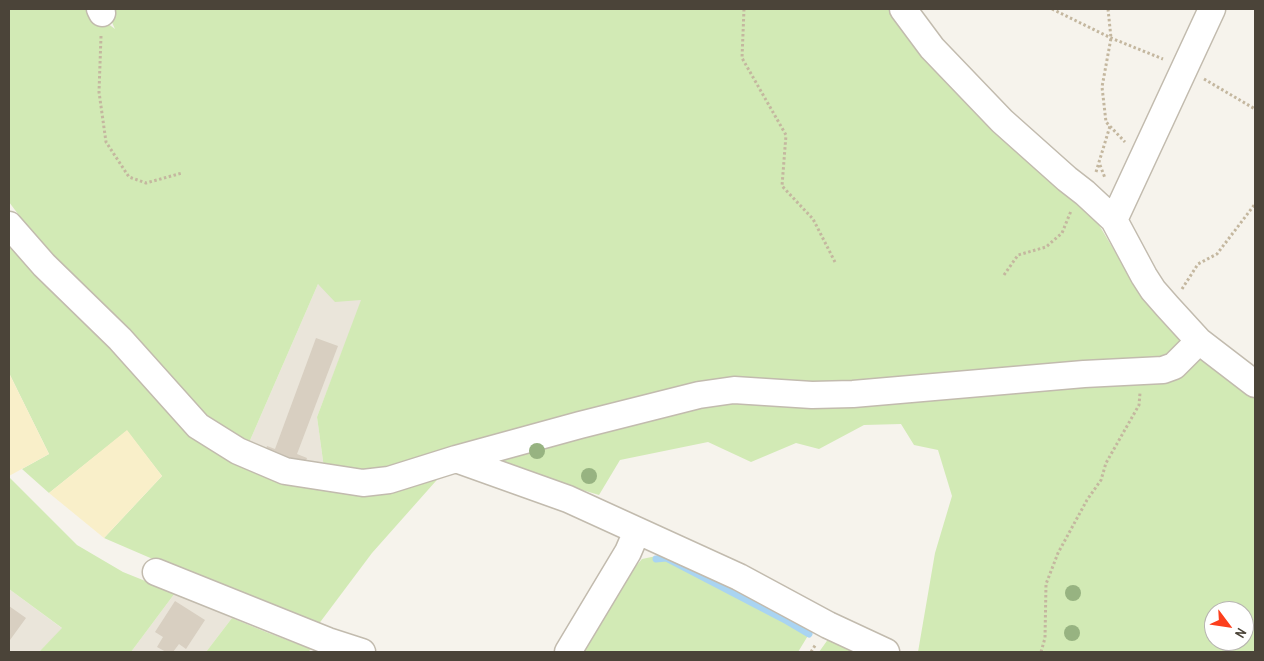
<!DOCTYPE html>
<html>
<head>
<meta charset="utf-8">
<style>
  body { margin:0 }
  #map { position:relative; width:1264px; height:661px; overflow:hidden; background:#f6f3ec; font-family:"Archivo Narrow",sans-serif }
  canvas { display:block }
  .frame { position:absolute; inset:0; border:10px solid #4b4439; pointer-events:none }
  .north { position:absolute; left:1204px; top:601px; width:50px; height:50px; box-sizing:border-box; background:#fff; border:1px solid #b7b4b0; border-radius:50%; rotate:121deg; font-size:14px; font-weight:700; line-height:20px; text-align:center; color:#4b4439 }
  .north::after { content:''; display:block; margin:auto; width:18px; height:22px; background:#fc3f1d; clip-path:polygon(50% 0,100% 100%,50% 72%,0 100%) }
</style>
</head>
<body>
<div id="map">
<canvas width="1264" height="661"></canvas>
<div class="frame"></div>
<div class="north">N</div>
</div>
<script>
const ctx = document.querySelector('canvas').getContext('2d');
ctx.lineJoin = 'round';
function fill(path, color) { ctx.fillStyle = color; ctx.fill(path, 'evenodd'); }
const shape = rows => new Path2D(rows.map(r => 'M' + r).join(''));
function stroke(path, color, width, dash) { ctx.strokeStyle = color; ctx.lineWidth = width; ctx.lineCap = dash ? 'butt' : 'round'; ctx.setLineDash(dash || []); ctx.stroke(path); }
fill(shape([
  [318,284,362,300,317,417,324,468,248,445],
  [9,589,63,629,39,652,9,652],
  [175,593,232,618,206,652,131,652]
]), '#eae5da');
fill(shape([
  [9,9,91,9,95,14,115,29,106,9,894,9,1090,210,1138,290,1188,338,1169,362,971,380,735,384,377,477,324,468,317,417,361,300,335,302,318,284,248,445,206,425,66,278,9,202],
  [9,242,277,479,443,473,372,553,315,629,104,538,162,476,127,431,49,493,22,469,49,454,9,373],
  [1201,349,1255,393,1255,652,918,652,935,553,952,496,938,450,914,445,901,424,864,425,819,449,796,443,751,462,708,442,620,460,599,495,493,463,505,452,735,397,1084,378],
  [1214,611,1244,611,1244,641,1214,641],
  [9,477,77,545,123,572,175,593,131,652,39,652,62,628,9,589],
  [671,553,809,634,798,652,583,652,619,586,642,559],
  [232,618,266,632,311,649,308,652,206,652],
  [829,638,860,652,819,652]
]), '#d2eab5');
fill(shape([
  [9,373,49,454,9,476],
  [127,430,162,476,104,538,49,493]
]), '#f9efc9');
stroke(shape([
  [656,559,666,558,787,621,809,634]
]), '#a9d4f2', 7);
fill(shape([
  [316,338,338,346,297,454,307,458,303,470,264,456,267,446,275,449],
  [175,601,205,620,186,649,179,644,173,652,166,652,157,647,163,637,155,632],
  [9,606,26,618,10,640,9,638]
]), '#d8cfc1');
const minor = shape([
  [100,9,102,13],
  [903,9,932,48,1002,121,1067,179,1085,193,1114,220,1144,276,1153,290,1167,306,1199,341,1255,384],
  [1114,220,1212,9],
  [9,225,44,265,120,339,198,426,238,451,285,471,363,483,389,480,456,459,580,425,699,395,734,390,812,395,853,394,1084,374,1163,370,1174,366,1199,341],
  [456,459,568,499,739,577,828,625,886,652],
  [156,572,328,641,362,652],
  [568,652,628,552,637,531]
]);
stroke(minor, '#c2bbae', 29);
stroke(shape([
  [744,9,742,58,786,135,782,186,813,219,835,262],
  [1052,9,1111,38,1163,59],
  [1108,9,1111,38,1102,87,1106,122,1125,142],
  [101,36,99,92,106,142,129,177,146,183,182,173],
  [1204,79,1255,109],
  [1100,165,1105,178],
  [1096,172,1110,126],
  [1004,275,1018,255,1046,247,1062,233,1071,211],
  [1182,289,1198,264,1217,254,1255,204],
  [811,652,816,644],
  [1041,652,1045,638,1046,584,1058,553,1087,500,1101,480,1106,463,1139,405,1140,393]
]), '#c4b79f', 3, [2.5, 2.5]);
stroke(minor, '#fff', 26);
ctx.fillStyle = '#97b381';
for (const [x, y] of [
  [537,451],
  [589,476],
  [1073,593],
  [1072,633]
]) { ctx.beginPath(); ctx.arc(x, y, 8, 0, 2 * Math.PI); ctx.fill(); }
</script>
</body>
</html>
